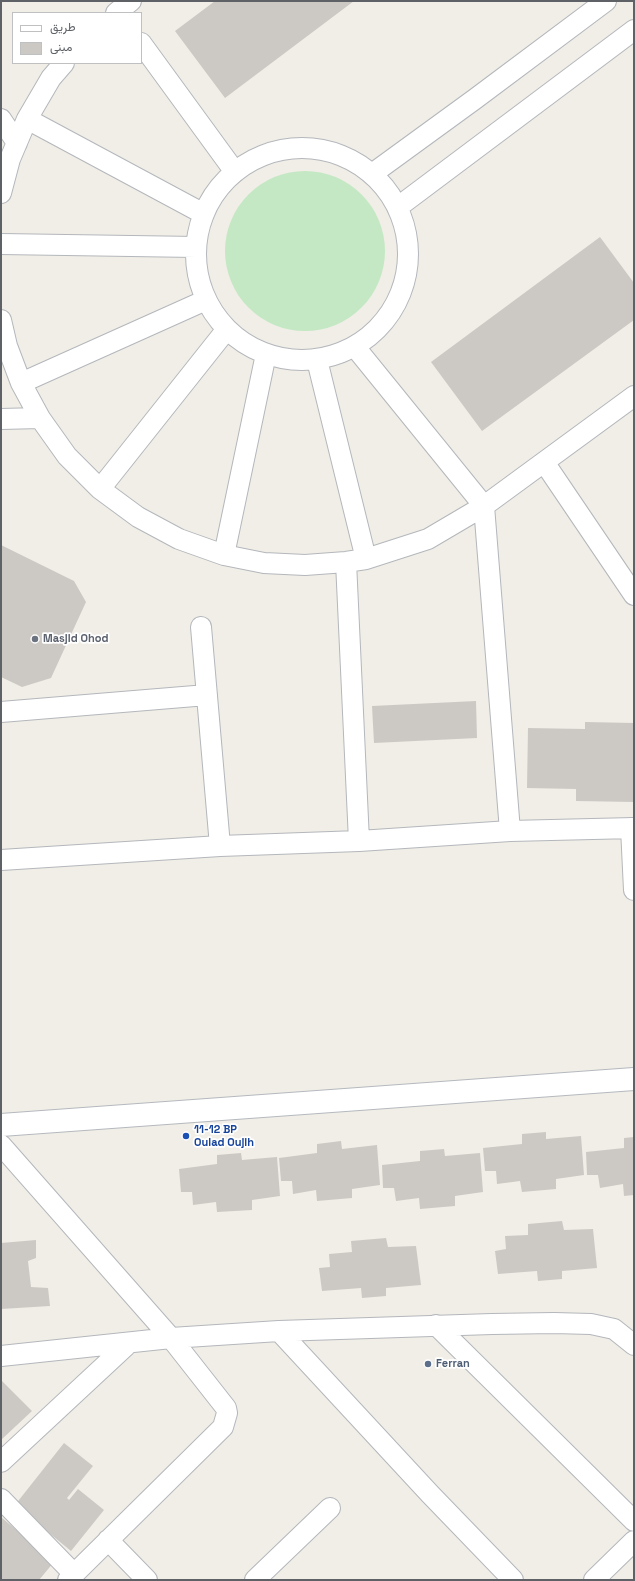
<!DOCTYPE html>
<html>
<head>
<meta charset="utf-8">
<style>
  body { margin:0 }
  #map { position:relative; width:635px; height:1581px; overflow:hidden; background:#f0eee7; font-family:"Space Grotesk",Vazirmatn,sans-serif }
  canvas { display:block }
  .frame { position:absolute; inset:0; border:2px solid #5e6267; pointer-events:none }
  .legend { position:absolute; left:12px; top:12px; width:130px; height:52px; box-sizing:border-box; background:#fff; border:1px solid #bfc0c2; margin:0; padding:5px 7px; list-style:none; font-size:12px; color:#5e6267 }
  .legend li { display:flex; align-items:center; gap:8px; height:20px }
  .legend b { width:20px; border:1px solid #bfc0c2 }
</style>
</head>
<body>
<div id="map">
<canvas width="635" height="1581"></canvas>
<div class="frame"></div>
<ul class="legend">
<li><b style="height:5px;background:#fff"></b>طريق</li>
<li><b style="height:11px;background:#ccc9c4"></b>مبنى</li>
</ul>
</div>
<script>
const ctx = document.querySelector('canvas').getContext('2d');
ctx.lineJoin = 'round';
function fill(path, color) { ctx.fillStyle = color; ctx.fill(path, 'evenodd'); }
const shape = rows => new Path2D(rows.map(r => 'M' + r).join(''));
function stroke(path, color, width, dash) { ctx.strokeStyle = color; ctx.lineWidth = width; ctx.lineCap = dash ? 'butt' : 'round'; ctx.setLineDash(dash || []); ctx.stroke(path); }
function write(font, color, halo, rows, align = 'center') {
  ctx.font = font + ' "Space Grotesk",sans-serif'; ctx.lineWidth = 3.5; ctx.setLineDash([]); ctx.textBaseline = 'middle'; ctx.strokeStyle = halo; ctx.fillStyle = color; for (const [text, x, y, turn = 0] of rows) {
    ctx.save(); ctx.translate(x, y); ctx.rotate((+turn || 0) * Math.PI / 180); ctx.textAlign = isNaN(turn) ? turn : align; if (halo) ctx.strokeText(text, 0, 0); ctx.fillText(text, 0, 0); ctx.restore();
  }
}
fill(shape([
  '225 251a80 80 0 1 1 160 0a80 80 0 1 1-160 0Z'
]), '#c4e8c3');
fill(shape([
  [215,1,354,1,225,98,175,31],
  [600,237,634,283,634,320,482,431,431,362],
  [1,545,74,581,86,602,51,678,22,687,1,677],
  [476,701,477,738,374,743,372,706],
  [585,722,634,723,634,802,576,801,576,789,527,788,528,728,585,729],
  [546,1132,546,1139,581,1136,584,1175,556,1179,556,1189,522,1192,520,1181,497,1184,496,1171,485,1171,483,1148,522,1144,522,1134],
  [634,1137,634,1195,624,1196,623,1184,600,1188,598,1175,587,1175,586,1152,624,1148,624,1138],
  [341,1141,342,1149,377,1145,380,1185,352,1189,352,1198,317,1201,316,1190,293,1194,292,1181,281,1181,279,1158,317,1153,317,1144],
  [444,1149,445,1156,480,1153,483,1192,455,1196,455,1206,420,1209,419,1198,396,1201,394,1188,383,1188,382,1165,420,1161,420,1151],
  [241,1153,242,1160,277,1157,280,1196,252,1200,252,1210,217,1212,216,1202,193,1205,192,1192,181,1192,179,1169,217,1164,217,1155],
  [562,1221,564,1230,593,1229,597,1268,562,1271,562,1279,538,1281,537,1271,498,1274,495,1251,506,1249,505,1236,528,1235,528,1224],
  [386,1238,388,1247,416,1246,421,1285,386,1288,386,1296,362,1298,361,1288,322,1291,319,1268,330,1267,329,1254,352,1252,351,1241],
  [36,1240,36,1258,28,1261,31,1287,48,1288,50,1306,1,1309,1,1243],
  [1,1380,32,1411,1,1440],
  [64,1443,93,1466,67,1498,69,1500,78,1489,104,1510,71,1551,15,1505],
  [1,1517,54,1562,39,1580,1,1580]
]), '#ccc9c4');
const street = shape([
  [116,13,131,1],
  [141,43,235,172],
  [1,119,17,143],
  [27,119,204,214],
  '196 254a106 106 0 1 1 212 0a106 106 0 1 1-212 0Z',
  [372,174,475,99,606,1],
  [1,193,10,159,27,119,51,78,64,63],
  [398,207,634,30],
  [1,244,196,247],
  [1,320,7,346,21,383,40,418,67,456,100,489,138,517,179,539,224,555,264,563,305,565,346,562,366,559,428,539,484,506,634,396],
  [355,347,484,506,510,831],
  [317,360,366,559],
  [21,383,206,300],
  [1,419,40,418],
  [544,462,634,595],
  [100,489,227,329],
  [224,555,266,354],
  [346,562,359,841],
  [201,627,220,846],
  [1,712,207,695],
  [631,828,634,890],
  [1,860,220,846,359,841,510,831,634,828],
  [1,1145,171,1338,226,1408,227,1413,223,1427,68,1580],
  [436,1325,634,1521],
  [279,1331,430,1494,513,1580],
  [1,1356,171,1338,279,1331,492,1324,554,1323,591,1324,614,1329,634,1345],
  [1,1462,129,1343],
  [1,1499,74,1574],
  [108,1540,147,1580],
  [255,1580,330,1508],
  [594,1580,634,1541]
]);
const secondary = shape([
  [1,1125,634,1079]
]);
stroke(street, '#b4b7bb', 22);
stroke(secondary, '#b5b9be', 24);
stroke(street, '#fff', 20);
stroke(secondary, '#fff', 22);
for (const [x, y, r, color] of [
  [35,639,4,"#6b7280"],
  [186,1136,4,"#1a4fb4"],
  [428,1364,4,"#5c6f8a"]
]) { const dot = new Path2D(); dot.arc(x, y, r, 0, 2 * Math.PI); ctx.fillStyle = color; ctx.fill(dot); stroke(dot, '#fff', 1.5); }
write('bold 11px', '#5b616d', '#fff', [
  ["Masjid Ohod",43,639]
], 'left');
write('bold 11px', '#164399', '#fff', [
  ["11-12 BP",194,1130],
  ["Oulad Oujih",194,1143]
], 'left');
write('bold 11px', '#4e5e75', '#fff', [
  ["Ferran",436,1364]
], 'left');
</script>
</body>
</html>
